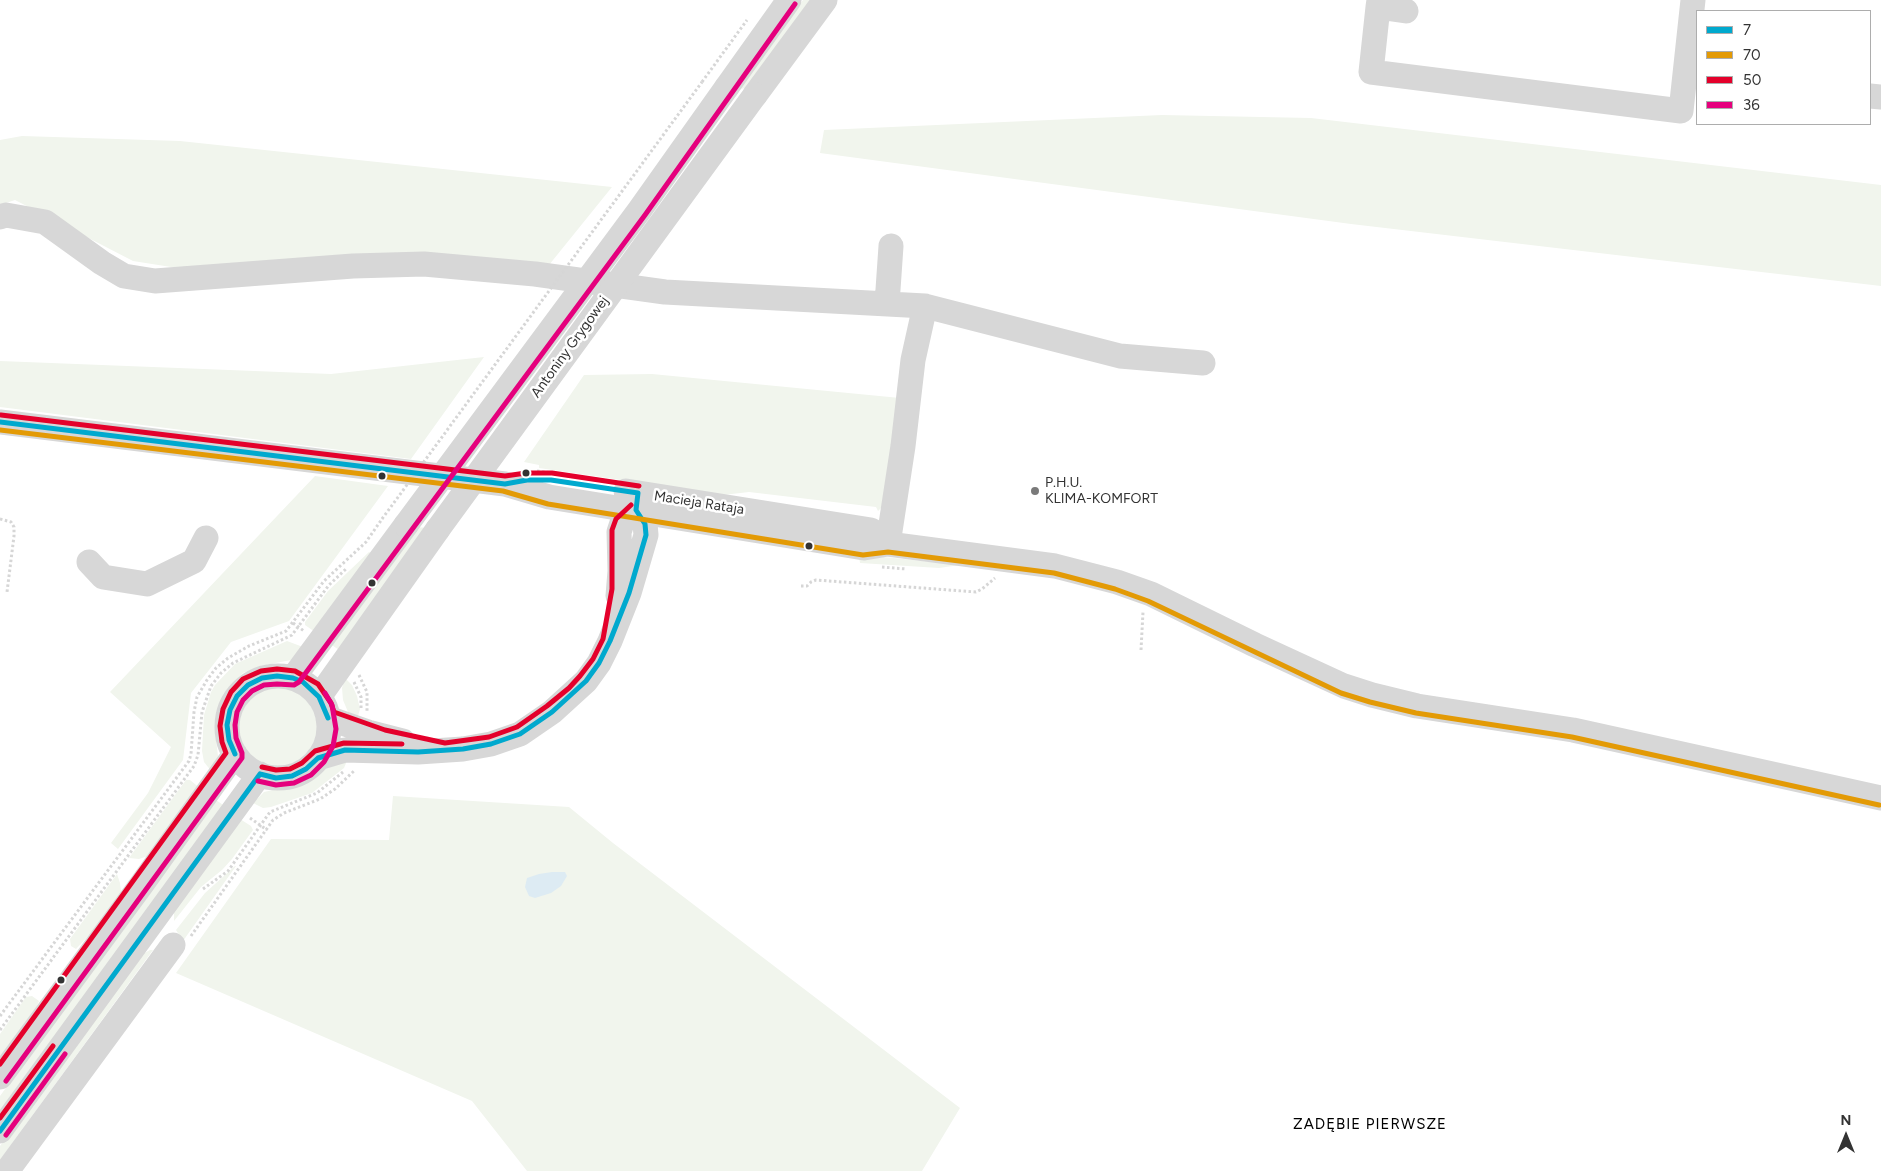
<!DOCTYPE html>
<html>
<head>
<meta charset="utf-8">
<style>
  body { margin:0 }
  #map { position:relative; width:1881px; height:1171px; overflow:hidden; background:#fff; font-family:Figtree,sans-serif }
  canvas { display:block }
  .legend { position:absolute; left:1696px; top:10px; width:175px; height:115px; box-sizing:border-box; background:#fff; border:1px solid #adadad; margin:0; padding:6px 9px; list-style:none; font-size:15px; color:#333 }
  .legend li { display:flex; align-items:center; gap:10px; height:25px }
  .legend b { width:25px; border:1px solid #adadad }
  .north { position:absolute; left:1821px; top:1111px; width:50px; height:50px; -webkit-text-stroke:4px #fff; paint-order:stroke; rotate:0deg; font-size:14px; font-weight:700; line-height:20px; text-align:center; color:#333 }
  .north::after { content:''; display:block; margin:auto; width:18px; height:22px; background:#333; clip-path:polygon(50% 0,100% 100%,50% 72%,0 100%) }
</style>
</head>
<body>
<div id="map">
<canvas width="1881" height="1171"></canvas>
<ul class="legend">
<li><b style="height:6px;background:#00a9ce"></b>7</li>
<li><b style="height:6px;background:#e39a05"></b>70</li>
<li><b style="height:6px;background:#e4002b"></b>50</li>
<li><b style="height:6px;background:#e5007d"></b>36</li>
</ul>
<div class="north">N</div>
</div>
<script>
const ctx = document.querySelector('canvas').getContext('2d');
ctx.lineJoin = 'round';
function fill(path, color) { ctx.fillStyle = color; ctx.fill(path, 'evenodd'); }
const shape = rows => new Path2D(rows.map(r => 'M' + r).join(''));
function stroke(path, color, width, dash) { ctx.strokeStyle = color; ctx.lineWidth = width; ctx.lineCap = dash ? 'butt' : 'round'; ctx.setLineDash(dash || []); ctx.stroke(path); }
function write(font, color, halo, rows, align = 'center') {
  ctx.font = font + ' Figtree,sans-serif'; ctx.lineWidth = 5; ctx.setLineDash([]); ctx.textBaseline = 'middle'; ctx.strokeStyle = halo; ctx.fillStyle = color; for (const [text, x, y, turn = 0] of rows) {
    ctx.save(); ctx.translate(x, y); ctx.rotate((+turn || 0) * Math.PI / 180); ctx.textAlign = isNaN(turn) ? turn : align; if (halo) ctx.strokeText(text, 0, 0); ctx.fillText(text, 0, 0); ctx.restore();
  }
}
fill(shape([
  [803,0,812,0,749,88,738,89],
  [1162,115,1311,118,1881,185,1881,286,1351,224,820,153,824,130],
  [22,136,180,141,612,187,549,265,171,267,133,261,15,200,0,205,0,140],
  [484,357,411,459,0,407,0,361,331,374],
  [652,374,900,398,885,504,878,511,876,507,749,492,723,495,539,468,539,465,524,462,584,375],
  [315,476,388,486,289,621,231,642,191,693,183,760,118,849,111,843,148,793,171,747,110,692],
  [416,527,428,528,339,650,329,643],
  [369,552,371,553,315,632,305,625,305,622,328,591],
  [874,556,960,565,939,568,860,563,859,557],
  [287,641,303,647,291,660,260,666,243,673,224,693,217,711,215,731,218,756,212,772,204,762,202,751,204,715,211,692,215,685,235,664],
  [345,678,352,685,357,696,360,709,358,716,353,717,348,712,343,700,342,688],
  '239 727a39 39 0 1 1 78 0a39 39 0 1 1-78 0Z',
  [349,756,344,768,312,793,271,807,263,808,253,803,264,792,300,784,313,778,325,767],
  [186,780,190,780,201,789,151,855,139,859,129,858],
  [393,796,569,807,613,843,960,1108,922,1171,527,1171,472,1101,176,973,271,839,389,840],
  [216,800,226,807,0,1114,0,1096],
  [240,819,251,826,253,830,232,859,222,870,201,887,174,921,174,912],
  [235,866,236,866,183,941,176,930,205,893],
  [117,874,120,883,121,893,115,908,76,949,71,946,70,939],
  [150,950,153,950,0,1160,0,1146,139,956],
  [32,996,39,1001,30,1023,0,1065,0,1034,26,997]
]), '#f1f5ed');
fill(shape([
  [552,872,565,872,567,876,561,886,551,893,535,898,529,896,525,887,527,878,539,874]
]), '#ddebf3');
stroke(shape([
  [702,82,747,20],
  [537,471,610,481],
  [0,519,11,522,14,527,14,536,7,592],
  [882,567,906,569],
  [801,586,807,586,811,582,816,580,976,592,982,589,995,578],
  [293,623,304,631],
  [1141,650,1143,612],
  [359,675,367,692,367,712],
  [354,682,361,697,361,709],
  [250,818,267,830],
  [203,889,228,871,270,812,317,793,343,772],
  [191,936,273,820,284,813,320,799,335,789,355,770],
  [0,1016,189,761,191,754,194,712,197,697,207,680,216,668,228,658,249,646,286,631,324,581,366,542,382,519],
  [0,1030,194,766,198,755,202,712,211,686,221,673,233,663,292,635,329,585,347,568]
]), '#d6d6d6', 3, [2.5, 2.5]);
stroke(shape([
  [1379,0,1378,7,1406,11],
  [1378,7,1371,72,1681,111,1693,0],
  [727,87,789,0],
  [755,95,825,0],
  [1870,96,1881,97],
  [0,217,6,215,45,222,102,263,124,276,155,281,353,266,424,264,535,274,665,292,925,306],
  [887,304,891,246],
  [0,422,505,484,549,497,864,548,888,544,1055,566,1117,582,1151,594,1255,645,1344,686,1372,695,1417,706,1573,730,1881,798],
  [626,491,871,530,888,544],
  [888,544,903,446,913,360,925,306,1120,356,1203,363],
  [89,562,103,577,147,584,194,561,206,538],
  [618,596,620,571,619,532,622,523,636,510],
  '227 727a51 51 0 1 1 102 0a51 51 0 1 1-102 0Z',
  [293,678,406,525],
  [319,697,438,529],
  [328,718,368,732,403,741],
  [318,758,345,750,418,752,463,749,491,744,520,734,552,712,586,681,599,663,610,641,629,593,646,535,645,524,636,510,638,499],
  [0,1077,142,884,235,754],
  [0,1131,260,774],
  [7,1171,173,945]
]), '#d7d7d7', 25);
stroke(shape([
  [382,519,702,82]
]), '#d6d6d6', 3, [2.5, 2.5]);
stroke(shape([
  [406,525,639,211,727,87],
  [438,529,755,95]
]), '#d7d7d7', 25);
stroke(shape([
  [0,422,505,484,527,480,551,480,638,493],
  [235,754,229,740,227,725,230,710,237,696,248,685,262,678,277,676,293,678,303,682,319,697,328,718],
  [260,774,276,778,292,776,306,769,318,758,345,750,418,752,463,749,491,744,520,734,552,712,586,681,599,663,610,641,629,593,646,535,645,524,636,510,638,493],
  [0,1131,260,774]
]), '#00a9ce', 5);
stroke(shape([
  [0,430,503,491,548,504,863,555,888,552,1054,573,1115,589,1148,601,1341,693,1370,702,1416,713,1572,737,1879,805]
]), '#e39a05', 5);
stroke(shape([
  [1,415,505,476,526,473,552,473,639,486],
  [262,767,276,770,290,769,302,763,315,751,344,743,402,744],
  [0,1064,226,753,222,742,220,726,223,709,231,692,243,679,261,671,277,669,295,671,318,684,331,703,334,712,385,730,445,743,489,737,517,727,547,706,569,688,580,676,593,659,603,639,612,589,612,530,616,519,631,505],
  [0,1118,53,1046]
]), '#e4002b', 5);
stroke(shape([
  [258,781,276,785,294,783,311,775,324,762,333,746,336,729,332,705,325,693],
  [6,1081,242,758,242,753,236,738,235,725,237,712,243,700,252,691,264,685,277,684,294,685,299,682,645,215,795,4],
  [6,1135,65,1054]
]), '#e5007d', 5);
for (const [x, y, r, color] of [
  [526,473,4.5,"#333"],
  [382,476,4.5,"#333"],
  [1035,491,5,"#7a7a7a"],
  [809,546,4.5,"#333"],
  [372,583,4.5,"#333"],
  [61,980,4.5,"#333"]
]) { const dot = new Path2D(); dot.arc(x, y, r, 0, 2 * Math.PI); ctx.fillStyle = color; ctx.fill(dot); stroke(dot, '#fff', 2); }
write('14px', '#333', '#fff', [
  ["Antoniny Grygowej",570,347,-54],
  ["Macieja Rataja",699,503,9]
]);
write('14px', '#333', '#fff', [
  ["P.H.U.",1045,483],
  ["KLIMA-KOMFORT",1045,499]
], 'left');
ctx.letterSpacing = '1px';
write('15px', '#000', '#fff', [
  ["ZADĘBIE PIERWSZE",1370,1125]
]);
ctx.letterSpacing = '0px';
</script>
</body>
</html>
